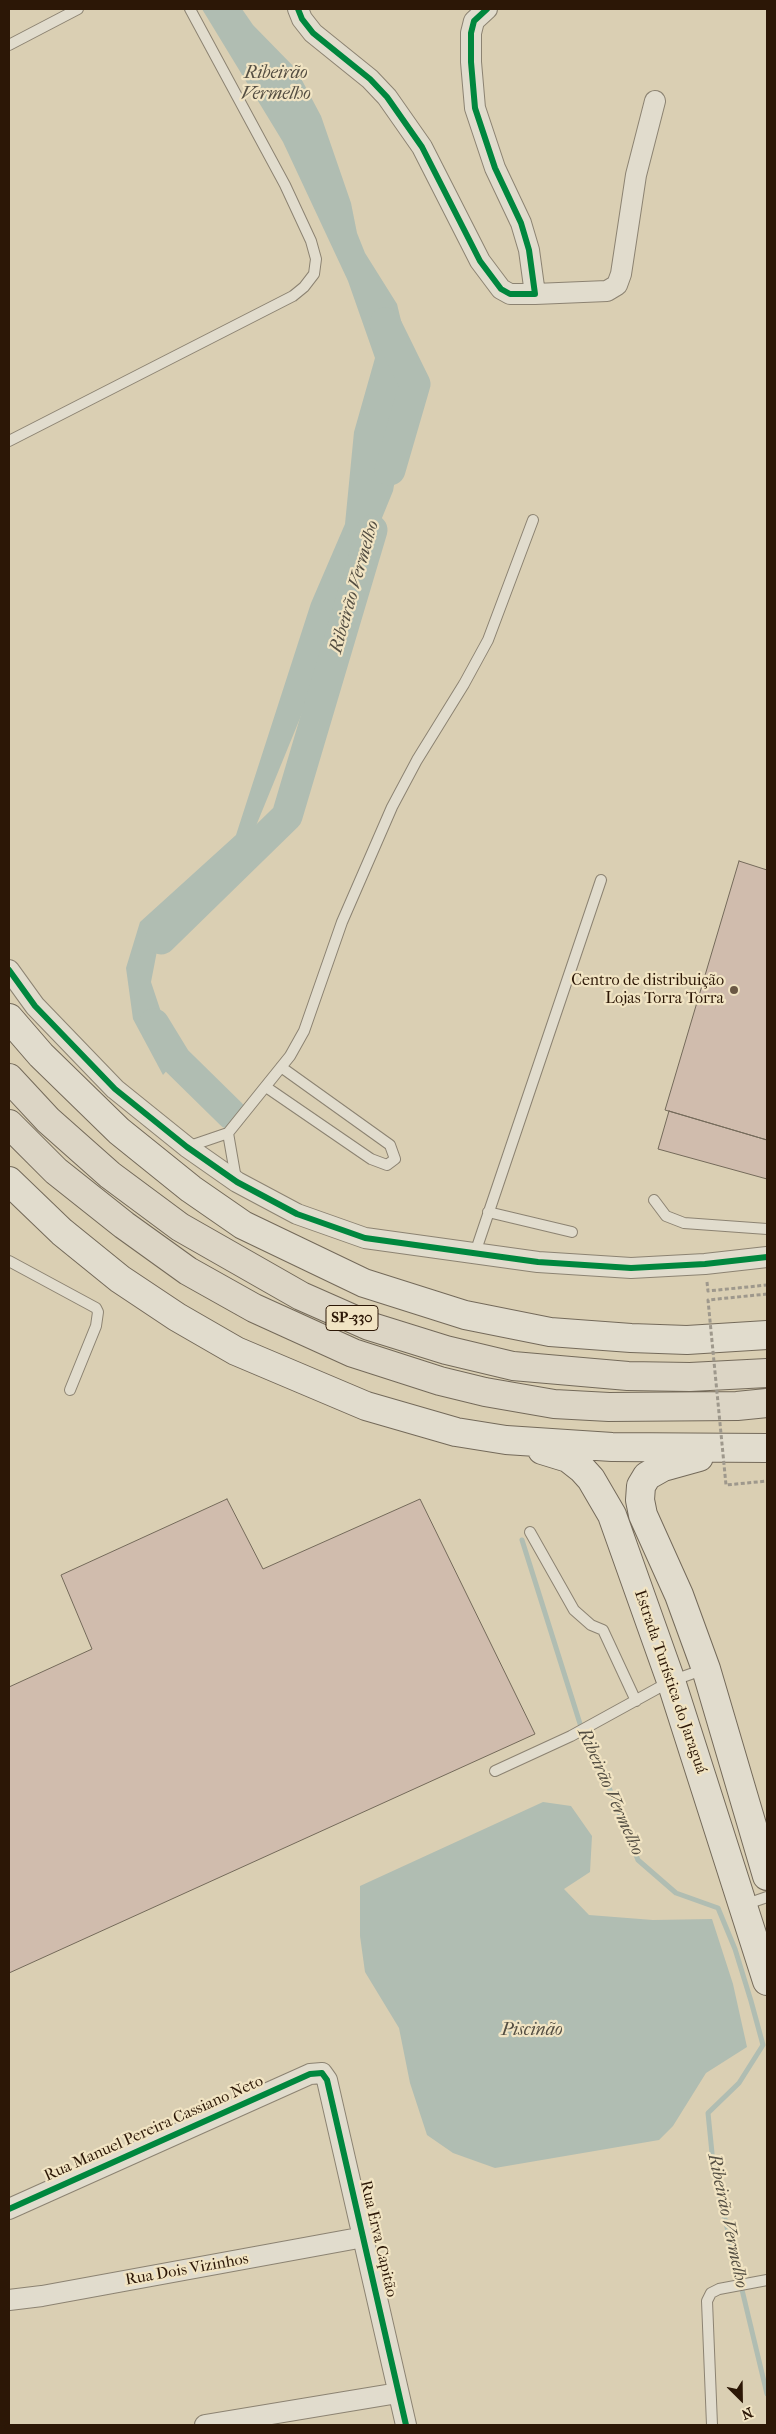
<!DOCTYPE html>
<html>
<head>
<meta charset="utf-8">
<style>
  body { margin:0 }
  #map { position:relative; width:776px; height:2434px; overflow:hidden; background:#dacfb3; font-family:"IM FELL French Canon",serif }
  canvas { display:block }
  .frame { position:absolute; inset:0; border:10px solid #2c1706; pointer-events:none }
  .north { position:absolute; left:716px; top:2374px; width:50px; height:50px; -webkit-text-stroke:4px #f1e4c3; paint-order:stroke; rotate:157deg; font-size:14px; font-weight:700; line-height:20px; text-align:center; color:#2c1706 }
  .north::after { content:''; display:block; margin:auto; width:18px; height:22px; background:#2c1706; clip-path:polygon(50% 0,100% 100%,50% 72%,0 100%) }
</style>
</head>
<body>
<div id="map">
<canvas width="776" height="2434"></canvas>
<div class="frame"></div>
<div class="north">N</div>
</div>
<script>
const ctx = document.querySelector('canvas').getContext('2d');
ctx.lineJoin = 'round';
function fill(path, color) { ctx.fillStyle = color; ctx.fill(path, 'evenodd'); }
const shape = rows => new Path2D(rows.map(r => 'M' + r).join(''));
function stroke(path, color, width, dash) { ctx.strokeStyle = color; ctx.lineWidth = width; ctx.lineCap = dash ? 'butt' : 'round'; ctx.setLineDash(dash || []); ctx.stroke(path); }
function write(font, color, halo, rows, align = 'center') {
  ctx.font = font + ' "IM FELL French Canon",serif'; ctx.lineWidth = 4.5; ctx.setLineDash([]); ctx.textBaseline = 'middle'; ctx.strokeStyle = halo; ctx.fillStyle = color; for (const [text, x, y, turn = 0] of rows) {
    ctx.save(); ctx.translate(x, y); ctx.rotate((+turn || 0) * Math.PI / 180); ctx.textAlign = isNaN(turn) ? turn : align; if (halo) ctx.strokeText(text, 0, 0); ctx.fillText(text, 0, 0); ctx.restore();
  }
}
fill(shape([
  [202,9,242,9,253,25,296,69,321,116,351,203,357,233,365,253,397,304,404,333,402,440,393,491,249,843,157,951,151,982,162,1015,185,1050,163,1075,133,1019,126,968,140,922,236,835,311,603,345,524,354,432,375,358,348,281,283,142],
  [543,1802,571,1806,592,1836,590,1872,564,1889,589,1915,653,1920,712,1919,733,1984,747,2047,706,2073,673,2126,659,2140,495,2168,453,2153,427,2135,410,2083,399,2028,365,1972,360,1936,360,1886]
]), '#b0bdb2');
stroke(shape([
  [522,1540,582,1730,606,1780,638,1860,676,1893,718,1908,735,1949,751,2001,763,2045,739,2083,708,2113,714,2173,767,2394]
]), '#b0bdb2', 5);
stroke(shape([
  [385,323,415,384,390,470],
  [161,939,287,816,372,530],
  [154,1024,176,1060,231,1114]
]), '#b0bdb2', 31);
const building = shape([
  [739,861,767,870,767,1140,665,1110,739,861],
  [669,1111,767,1140,767,1179,658,1149,669,1111],
  [227,1499,263,1569,420,1499,535,1734,9,1973,9,1687,92,1649,61,1575,227,1499]
]);
fill(building, '#d0bcad');
stroke(building, '#746a5a', 1);
const service = shape([
  [9,45,78,9],
  [9,441,293,296,304,287,314,274,316,259,311,241,285,185,190,9],
  [266,1087,371,1159,387,1165,395,1159,390,1145,281,1067],
  [228,1133,236,1179],
  [187,1147,228,1133,290,1056,304,1031,342,922,392,807,417,760,464,684,488,640,533,520],
  [654,1200,666,1216,684,1223,767,1229],
  [488,1212,572,1232],
  [475,1253,601,880],
  [9,1261,96,1308,98,1312,96,1326,70,1390],
  [530,1532,574,1610,591,1625,603,1630,636,1701],
  [495,1771,571,1736,671,1681,705,1669],
  [744,1905,767,1897],
  [712,2425,707,2301,711,2293,719,2289,767,2280]
]);
const minor = shape([
  [298,9,302,19,313,33,370,79,387,97,422,147,480,261,501,289,510,294,535,294,529,250,521,223,495,168,475,108,471,62,471,33,474,21,487,9],
  [535,294,607,291,617,285,621,274,636,175,655,101],
  [9,970,35,1006,115,1089,187,1147,237,1182,297,1214,365,1238,538,1262,631,1268,705,1264,767,1257],
  [9,2209,310,2074,322,2073,327,2080,406,2425],
  [9,2300,42,2296,364,2237],
  [205,2425,398,2393]
]);
const secondary = shape([
  [9,1018,41,1055,119,1131,191,1189,243,1225,364,1283,465,1315,550,1332,631,1338,687,1340,767,1335],
  [9,1181,62,1232,120,1279,177,1317,236,1351,366,1406,456,1432,506,1440,612,1447,767,1448],
  [542,1450,568,1458,582,1469,591,1479,612,1515,671,1681,767,1981],
  [699,1457,663,1467,647,1476,641,1486,640,1500,643,1515,679,1595,706,1669,767,1876]
]);
const motorway = shape([
  [9,1078,48,1120,110,1175,180,1227,301,1296,369,1326,446,1350,513,1366,628,1376,690,1377,767,1373],
  [9,1124,56,1171,124,1225,188,1271,254,1308,353,1353,440,1381,485,1392,554,1404,609,1407,737,1406,767,1403]
]);
stroke(service, '#8c8372', 12);
stroke(minor, '#8c8372', 22);
stroke(secondary, '#746a5a', 30);
stroke(motorway, '#746a5a', 30);
stroke(shape([
  [707,1282,708,1291,767,1285]
]), '#9e988c', 3, [4, 2.5]);
stroke(service, '#e1dccd', 10);
stroke(minor, '#e1dccd', 20);
stroke(secondary, '#e1dccd', 28);
stroke(motorway, '#dcd5c5', 28);
stroke(shape([
  [767,1294,708,1300,726,1485,767,1481]
]), '#9e988c', 3, [4, 2.5]);
stroke(shape([
  [298,9,302,19,313,33,370,79,387,97,422,147,480,261,501,289,510,294,535,294,529,250,521,223,495,168,475,108,471,62,471,33,474,21,487,9],
  [9,970,35,1006,115,1089,187,1147,237,1182,297,1214,365,1238,538,1262,631,1268,705,1264,767,1257],
  [9,2209,310,2074,322,2073,327,2080,406,2425]
]), '#00873e', 6);
for (const [x, y, r, color] of [
  [734,990,5,"#695743"]
]) { const dot = new Path2D(); dot.arc(x, y, r, 0, 2 * Math.PI); ctx.fillStyle = color; ctx.fill(dot); stroke(dot, '#f1e4c3', 2); }
for (const [x, y, w] of [
  [352,1318,52]
]) { const box = new Path2D(); box.roundRect(x - w / 2, y - 12.5, w, 25, 4); ctx.fillStyle = '#f1e4c3'; ctx.fill(box); stroke(box, '#2c1706', 1); }
write('bold 15px', '#2c1706', null, [
  ["SP-330",352,1318]
]);
write('16px', '#2c1706', '#f1e4c3', [
  ["Centro de distribuição",724,981],
  ["Lojas Torra Torra",724,999]
], 'right');
write('16px', '#2c1706', '#f1e4c3', [
  ["Estrada Turística do Jaraguá",670,1682,71],
  ["Rua Manuel Pereira Cassiano Neto",154,2129,-24],
  ["Rua Erva Capitão",378,2239,77],
  ["Rua Dois Vizinhos",187,2270,-10]
]);
write('italic 18px', '#544e42', '#f1e4c3', [
  ["Ribeirão",276,74],
  ["Vermelho",276,95],
  ["Ribeirão Vermelho",355,587,-74],
  ["Ribeirão Vermelho",610,1792,66],
  ["Piscinão",532,2031],
  ["Ribeirão Vermelho",727,2221,78]
]);
</script>
</body>
</html>
